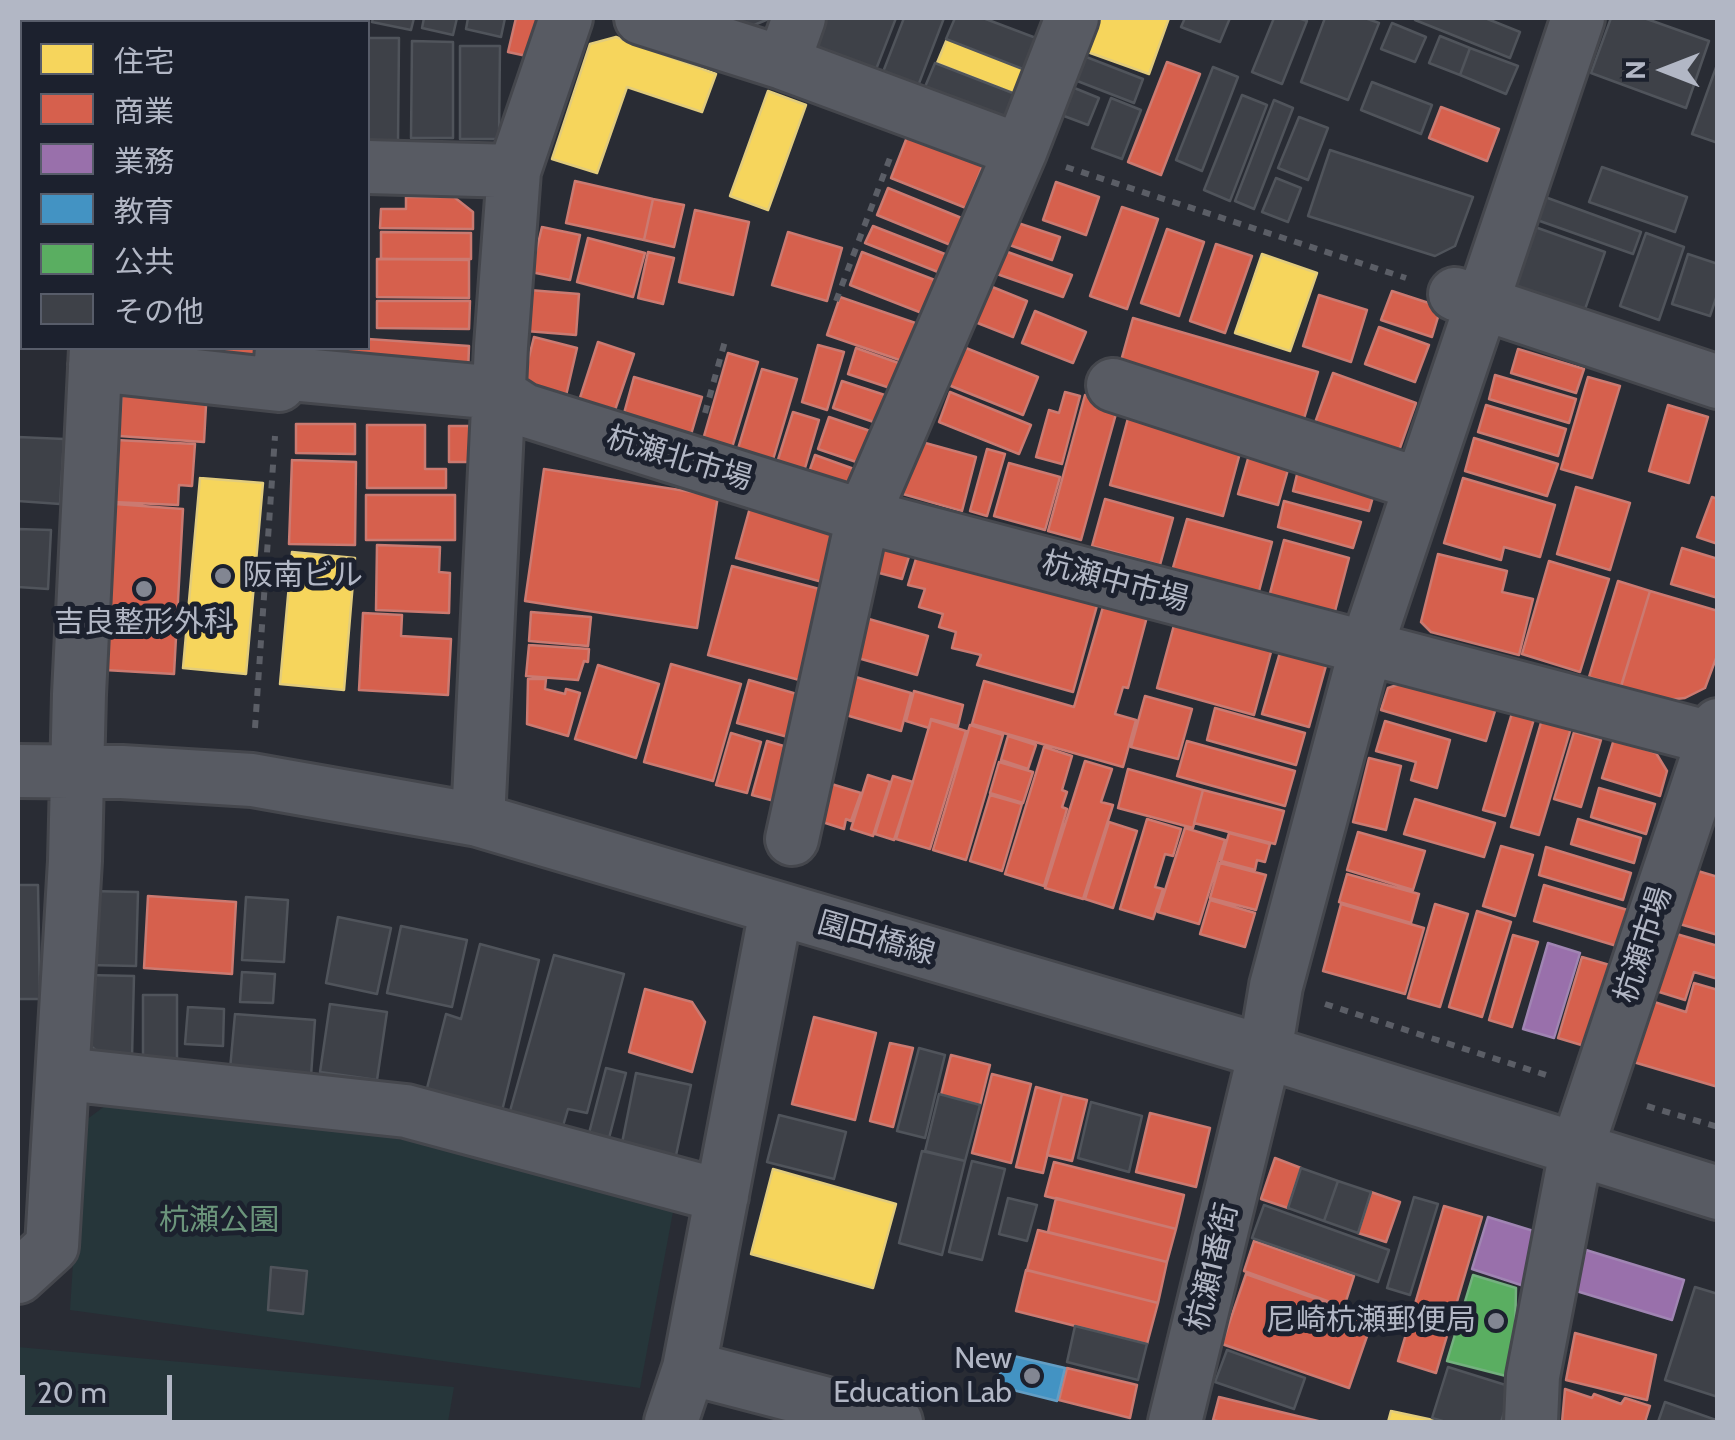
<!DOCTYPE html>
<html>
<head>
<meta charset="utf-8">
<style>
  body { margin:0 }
  #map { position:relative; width:1735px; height:1440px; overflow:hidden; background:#292c34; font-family:Cabin,"Noto Sans JP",sans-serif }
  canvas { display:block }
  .frame { position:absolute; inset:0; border:20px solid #b2b7c5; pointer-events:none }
  .legend { position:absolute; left:20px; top:20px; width:350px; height:330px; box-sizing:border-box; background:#1c212e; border:2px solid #585d6a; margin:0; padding:12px 18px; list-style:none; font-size:30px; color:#b2b7c5 }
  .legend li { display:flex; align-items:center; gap:20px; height:50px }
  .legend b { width:50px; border:2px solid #585d6a }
  .north { position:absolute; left:1615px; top:20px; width:100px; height:100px; -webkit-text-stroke:8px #1c212e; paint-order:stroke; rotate:270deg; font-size:28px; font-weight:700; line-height:40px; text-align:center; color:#b2b7c5 }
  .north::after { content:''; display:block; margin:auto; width:35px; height:45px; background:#b2b7c5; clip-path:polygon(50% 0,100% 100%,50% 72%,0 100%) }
  .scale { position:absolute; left:20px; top:1375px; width:152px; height:45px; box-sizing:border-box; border:5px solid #b2b7c5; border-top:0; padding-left:12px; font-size:30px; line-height:35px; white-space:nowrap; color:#b2b7c5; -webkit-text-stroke:8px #1c212e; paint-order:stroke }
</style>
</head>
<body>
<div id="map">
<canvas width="1735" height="1440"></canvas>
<div class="frame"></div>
<ul class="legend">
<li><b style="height:28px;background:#f6d55c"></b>住宅</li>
<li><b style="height:28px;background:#d6604d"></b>商業</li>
<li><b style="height:28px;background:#9970ab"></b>業務</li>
<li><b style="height:28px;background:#4393c3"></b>教育</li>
<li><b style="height:28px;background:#5aae61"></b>公共</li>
<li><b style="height:28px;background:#3e4148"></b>その他</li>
</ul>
<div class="north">N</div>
<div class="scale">20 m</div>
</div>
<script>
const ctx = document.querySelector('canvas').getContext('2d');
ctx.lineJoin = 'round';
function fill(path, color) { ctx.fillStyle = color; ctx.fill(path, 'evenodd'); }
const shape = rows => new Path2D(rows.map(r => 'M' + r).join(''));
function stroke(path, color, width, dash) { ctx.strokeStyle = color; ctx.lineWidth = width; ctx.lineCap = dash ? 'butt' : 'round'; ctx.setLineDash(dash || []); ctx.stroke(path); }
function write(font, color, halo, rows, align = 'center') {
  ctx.font = font + ' Cabin,"Noto Sans JP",sans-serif'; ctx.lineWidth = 10; ctx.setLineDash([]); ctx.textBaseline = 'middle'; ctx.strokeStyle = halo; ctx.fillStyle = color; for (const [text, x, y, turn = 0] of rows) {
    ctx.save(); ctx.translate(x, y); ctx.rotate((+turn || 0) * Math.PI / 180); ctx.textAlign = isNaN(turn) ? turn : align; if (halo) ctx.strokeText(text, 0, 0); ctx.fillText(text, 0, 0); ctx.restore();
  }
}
fill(shape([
  [109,1103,224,1111,478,1152,673,1212,640,1388,70,1310,82,1123],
  [18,1347,454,1387,448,1422,18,1422]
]), '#26363a');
const homes = shape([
  [1093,18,1169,18,1149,74,1082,50,1093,18],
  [616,37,716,74,702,112,627,87,597,173,552,159,590,44,616,37],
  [947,39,1033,73,1023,97,937,63,947,39],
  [768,91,806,105,768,210,730,196,768,91],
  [1262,254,1317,273,1290,351,1235,333,1262,254],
  [200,478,263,483,246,674,183,668,200,478],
  [292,552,355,558,344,690,280,684,292,552],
  [773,1169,896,1204,873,1288,751,1254,773,1169],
  [1391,1411,1433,1420,1433,1422,1388,1422,1391,1411]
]);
fill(homes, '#f6d55c');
stroke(homes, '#e2cc7c', 2.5);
const shops = shape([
  [516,18,545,18,536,58,508,52,516,18],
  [1167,62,1200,74,1161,175,1128,162,1167,62],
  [1441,107,1499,129,1487,161,1429,138,1441,107],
  [909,132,984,162,966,208,891,178,909,132],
  [575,181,653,199,644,240,566,223,575,181],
  [1056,182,1099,197,1086,235,1043,220,1056,182],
  [888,188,964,219,953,246,877,215,888,188],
  [406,197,454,197,473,212,473,229,380,228,381,209,406,209,406,197],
  [653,199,684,205,674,247,644,240,653,199],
  [1122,207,1158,219,1127,309,1090,296,1122,207],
  [695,210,749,222,733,295,679,282,695,210],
  [1009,220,1060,237,1052,260,1001,242,1009,220],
  [873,226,950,256,943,274,865,243,873,226],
  [542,227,580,235,570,280,531,272,542,227],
  [1167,229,1204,242,1179,316,1141,303,1167,229],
  [381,232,471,233,471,259,381,259,381,232],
  [788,232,842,248,827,301,772,285,788,232],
  [588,238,645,253,633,297,577,282,588,238],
  [1216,244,1252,256,1225,333,1190,321,1216,244],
  [1002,250,1072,275,1063,297,994,273,1002,250],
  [648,252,674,258,663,304,638,298,648,252],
  [862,252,940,282,927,315,850,285,862,252],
  [377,259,469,260,469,298,377,297,377,259],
  [985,284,1027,301,1013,337,970,320,985,284],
  [529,290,579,294,576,335,526,331,529,290],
  [1392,291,1441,307,1432,337,1381,320,1392,291],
  [1319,295,1367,310,1351,362,1303,346,1319,295],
  [840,297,927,327,914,365,827,335,840,297],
  [377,301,470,301,469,329,377,328,377,301],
  [1035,311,1086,332,1073,363,1022,343,1035,311],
  [1133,318,1318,372,1303,422,1119,368,1133,318],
  [1379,327,1429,345,1415,382,1365,364,1379,327],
  [534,337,577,348,565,400,521,389,534,337],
  [368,339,469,346,468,374,314,363,315,348,368,348,368,339],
  [598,342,634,354,612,419,577,407,598,342],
  [956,344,1038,377,1023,415,941,382,956,344],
  [818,345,844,352,827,410,802,402,818,345],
  [212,348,269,348,267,369,211,364,212,348],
  [856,348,910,367,902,392,848,374,856,348],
  [1518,349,1584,369,1576,393,1511,373,1518,349],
  [728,353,758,362,731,451,702,443,728,353],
  [762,369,797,379,772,463,737,452,762,369],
  [1333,373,1416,403,1395,462,1312,431,1333,373],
  [1495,375,1576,399,1569,423,1489,399,1495,375],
  [634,377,702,397,690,438,623,417,634,377],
  [1588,377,1620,386,1592,478,1561,469,1588,377],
  [123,381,207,387,204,442,119,436,123,381],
  [842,381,900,400,891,428,833,408,842,381],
  [950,392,1031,425,1019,454,939,422,950,392],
  [1065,392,1080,396,1062,464,1036,457,1049,410,1059,413,1065,392],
  [1085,395,1119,403,1081,540,1048,531,1085,395],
  [1486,405,1566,429,1558,456,1478,432,1486,405],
  [1668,405,1708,417,1689,483,1649,471,1668,405],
  [1131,407,1244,438,1223,516,1110,485,1131,407],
  [793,412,819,420,803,475,776,466,793,412],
  [829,417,885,436,874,468,818,449,829,417],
  [296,424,355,424,355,454,296,453,296,424],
  [367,425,425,425,425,469,446,469,446,488,367,488,367,425],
  [449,426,480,426,480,462,449,462,449,426],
  [1474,438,1558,464,1547,496,1465,471,1474,438],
  [911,439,976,457,962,511,896,492,911,439],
  [116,440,195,444,192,486,179,485,178,505,113,502,116,440],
  [1251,448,1291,459,1278,505,1238,494,1251,448],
  [987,449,1005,454,987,516,970,511,987,449],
  [815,455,868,474,861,497,807,478,815,455],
  [1301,458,1378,479,1369,511,1293,491,1301,458],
  [292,460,356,462,355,545,289,544,292,460],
  [1009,463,1060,477,1045,530,994,516,1009,463],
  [544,469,718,496,697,628,525,601,544,469],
  [1463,478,1555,505,1540,557,1504,547,1501,560,1444,543,1463,478],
  [1576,487,1630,503,1610,570,1557,554,1576,487],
  [366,495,455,495,455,540,366,540,366,495],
  [1712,497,1718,499,1718,544,1697,537,1712,497],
  [1105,499,1173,518,1160,565,1092,546,1105,499],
  [1284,501,1361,522,1353,548,1278,527,1284,501],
  [115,504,183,509,174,674,105,670,115,504],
  [751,504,848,531,833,585,736,558,751,504],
  [1187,519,1272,542,1258,595,1172,571,1187,519],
  [878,537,912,547,902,579,868,570,878,537],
  [1284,540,1349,558,1334,615,1269,597,1284,540],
  [377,545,440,547,439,572,450,573,449,613,376,610,377,545],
  [1682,548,1718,559,1718,598,1671,584,1682,548],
  [918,552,1098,602,1073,692,977,665,981,655,952,648,956,632,939,627,943,614,919,607,925,589,908,585,918,552],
  [1438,554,1507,571,1502,592,1533,599,1519,655,1431,632,1421,622,1438,554],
  [1549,561,1609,579,1580,672,1522,654,1549,561],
  [732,566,827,591,803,681,708,655,732,566],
  [1618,581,1650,591,1621,686,1589,677,1618,581],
  [1650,591,1718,611,1718,653,1705,688,1685,698,1666,700,1621,687,1650,591],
  [1105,600,1148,613,1128,688,1123,687,1115,714,1136,720,1123,767,972,724,984,681,1074,707,1105,600],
  [531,612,591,617,588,646,529,641,531,612],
  [363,613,402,615,401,636,451,639,448,695,359,690,363,613],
  [1177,614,1274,641,1254,715,1157,688,1177,614],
  [855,615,928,636,917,675,844,654,855,615],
  [1283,642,1329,655,1309,727,1262,714,1283,642],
  [529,645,589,649,588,662,584,661,578,680,526,676,529,645],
  [671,664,741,684,713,781,644,762,671,664],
  [598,665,659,684,636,758,575,739,598,665],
  [842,673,911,693,901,731,832,711,842,673],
  [1418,678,1498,701,1486,741,1381,710,1388,688,1418,678],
  [528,679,546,679,545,689,565,694,566,689,580,693,568,736,527,724,528,679],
  [749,680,807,697,795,739,737,723,749,680],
  [914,691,963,705,958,726,931,719,929,728,906,721,914,691],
  [1145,696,1192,709,1178,759,1131,747,1145,696],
  [1215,708,1305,733,1296,765,1207,740,1215,708],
  [1512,713,1534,719,1505,816,1483,810,1512,713],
  [1542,719,1571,728,1539,835,1511,827,1542,719],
  [931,720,966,731,930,849,896,839,931,720],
  [1385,721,1450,740,1437,788,1411,780,1416,762,1376,751,1385,721],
  [970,725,1003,735,966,860,933,850,970,725],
  [1574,732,1601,740,1581,807,1554,799,1574,732],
  [731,733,761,742,747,793,716,785,731,733],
  [1008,736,1036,745,1028,769,1001,760,1008,736],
  [1614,739,1656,753,1667,771,1660,796,1602,778,1614,739],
  [767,741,797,750,782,803,752,795,767,741],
  [1187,741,1295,771,1285,806,1177,776,1187,741],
  [1044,747,1072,756,1062,790,1067,792,1062,807,1067,809,1044,886,1005,874,1044,747],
  [1369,758,1401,766,1386,830,1353,822,1369,758],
  [1085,761,1112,769,1101,802,1113,805,1083,899,1045,888,1085,761],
  [999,762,1033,772,1023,803,990,793,999,762],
  [1128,769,1203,790,1193,828,1118,808,1128,769],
  [868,775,890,782,873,836,851,829,868,775],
  [893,776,913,782,894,840,875,834,893,776],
  [815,779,861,793,851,821,846,819,844,829,810,818,815,779],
  [1599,788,1655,804,1646,834,1591,817,1599,788],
  [1203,790,1284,811,1275,844,1194,823,1203,790],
  [990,795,1022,804,1002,871,970,861,990,795],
  [1415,799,1495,823,1484,857,1404,834,1415,799],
  [1147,819,1181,829,1173,856,1165,854,1155,887,1163,889,1153,919,1120,909,1147,819],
  [1578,819,1641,838,1634,863,1571,844,1578,819],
  [1109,822,1137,831,1113,908,1085,899,1109,822],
  [1185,828,1225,840,1199,924,1158,912,1185,828],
  [1358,832,1425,851,1413,890,1347,870,1358,832],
  [1229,833,1270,844,1265,862,1257,860,1255,870,1221,861,1229,833],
  [1501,846,1533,855,1515,916,1483,906,1501,846],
  [1546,847,1631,873,1623,900,1539,875,1546,847],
  [1220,863,1266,875,1256,910,1210,898,1220,863],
  [1691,869,1718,877,1718,935,1676,923,1691,869],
  [1347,874,1419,894,1411,923,1339,902,1347,874],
  [1544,885,1641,914,1630,950,1534,921,1544,885],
  [148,896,236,902,232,974,144,968,148,896],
  [1210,900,1255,913,1245,947,1200,934,1210,900],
  [1341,904,1424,928,1405,994,1323,971,1341,904],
  [1435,904,1468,914,1440,1007,1408,998,1435,904],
  [1477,911,1511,922,1482,1017,1449,1007,1477,911],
  [1673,933,1718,946,1718,979,1694,972,1685,1000,1656,991,1673,933],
  [1513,935,1538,942,1512,1027,1489,1020,1513,935],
  [1582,957,1613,966,1588,1047,1558,1038,1582,957],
  [1694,983,1718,990,1718,1087,1630,1061,1648,1000,1686,1012,1694,983],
  [645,989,692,1002,705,1022,692,1072,629,1052,645,989],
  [814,1017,876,1033,855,1120,792,1104,814,1017],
  [890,1043,913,1048,893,1127,870,1121,890,1043],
  [951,1055,990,1065,980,1105,941,1095,951,1055],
  [992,1074,1031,1084,1011,1163,972,1153,992,1074],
  [1036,1087,1062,1094,1043,1173,1016,1167,1036,1087],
  [1062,1094,1087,1100,1072,1161,1047,1155,1062,1094],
  [1150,1113,1210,1128,1196,1187,1136,1172,1150,1113],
  [1275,1158,1301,1168,1288,1208,1261,1199,1275,1158],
  [1054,1162,1184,1195,1176,1229,1045,1196,1054,1162],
  [1371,1192,1400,1202,1386,1242,1358,1233,1371,1192],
  [1056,1198,1176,1229,1167,1262,1048,1232,1056,1198],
  [1444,1206,1482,1217,1436,1373,1398,1361,1444,1206],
  [1038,1230,1167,1262,1158,1303,1027,1270,1038,1230],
  [1254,1241,1354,1276,1344,1307,1244,1271,1254,1241],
  [1026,1270,1158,1303,1147,1344,1016,1311,1026,1270],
  [1246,1274,1373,1319,1349,1388,1222,1344,1246,1274],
  [1575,1333,1656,1355,1647,1400,1566,1380,1575,1333],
  [1067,1368,1137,1385,1130,1418,1059,1400,1067,1368],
  [1565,1389,1592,1398,1594,1394,1621,1404,1625,1398,1650,1406,1645,1422,1562,1422,1565,1389],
  [1219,1397,1322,1422,1221,1422,1213,1420,1219,1397]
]);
fill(shops, '#d6604d');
stroke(shops, '#cb7a71', 2.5);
const offices = shape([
  [1548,943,1580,953,1554,1038,1523,1029,1548,943],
  [1488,1217,1540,1233,1524,1286,1472,1269,1488,1217],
  [1586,1250,1684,1280,1672,1320,1573,1290,1586,1250]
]);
fill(offices, '#9970ab');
stroke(offices, '#a085b3', 2.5);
const schools = shape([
  [1005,1354,1065,1368,1057,1401,997,1386,1005,1354]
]);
fill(schools, '#4393c3');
stroke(schools, '#649ec4', 2.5);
const public = shape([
  [1473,1275,1516,1288,1514,1378,1447,1361,1473,1275]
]);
fill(public, '#5aae61');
stroke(public, '#74b17f', 2.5);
const building = shape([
  [28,18,111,18,111,22,28,22,28,18],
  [124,18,185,18,184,22,123,22,124,18],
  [373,18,414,18,411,30,372,22,373,18],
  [424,18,457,18,453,35,422,28,424,18],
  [468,18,505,18,501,37,466,29,468,18],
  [705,18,771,18,742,30,705,18],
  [819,18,896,18,875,72,825,52,811,39,819,18],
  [904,18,944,18,918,86,883,72,904,18],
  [955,18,983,18,1044,41,1033,73,946,39,955,18],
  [1185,18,1230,18,1220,42,1181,27,1185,18],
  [1274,18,1298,18,1307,21,1282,84,1252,72,1274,18],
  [1325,18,1365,18,1379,23,1348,100,1301,82,1325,18],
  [1416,18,1485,18,1520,32,1510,58,1415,20,1416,18],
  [1611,18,1644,18,1709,41,1686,108,1591,73,1611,18],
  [1392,23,1426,37,1415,62,1381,49,1392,23],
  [1440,36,1470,48,1460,75,1429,63,1440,36],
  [368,38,399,38,398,143,368,143,368,38],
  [412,41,453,42,453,138,411,138,412,41],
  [460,46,500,46,499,139,460,139,460,46],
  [1470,48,1518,66,1506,94,1460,75,1470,48],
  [1076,53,1143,79,1134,103,1067,77,1076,53],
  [1718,62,1718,143,1692,134,1718,62],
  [935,63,1023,97,1010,129,922,94,935,63],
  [1213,67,1238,77,1202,171,1176,160,1213,67],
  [1372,82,1432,105,1421,134,1361,110,1372,82],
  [1067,85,1099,98,1088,125,1056,113,1067,85],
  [1242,95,1267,105,1230,201,1204,190,1242,95],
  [1111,98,1141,110,1122,159,1092,148,1111,98],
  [1274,100,1293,108,1254,209,1235,201,1274,100],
  [1299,117,1328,128,1308,180,1278,168,1299,117],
  [1330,150,1473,197,1455,246,1435,256,1308,216,1330,150],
  [1602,167,1687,197,1675,232,1589,202,1602,167],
  [1276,178,1301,188,1288,222,1262,212,1276,178],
  [18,186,22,186,22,346,18,346,18,186],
  [1545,197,1641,232,1633,254,1537,220,1545,197],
  [1535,227,1605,252,1583,315,1512,290,1535,227],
  [1646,233,1684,247,1659,320,1620,306,1646,233],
  [1688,254,1718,264,1718,292,1710,316,1672,304,1688,254],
  [18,437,64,439,60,504,18,501,18,437],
  [18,529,51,530,48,589,18,587,18,529],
  [18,885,38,885,40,999,18,999,18,885],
  [89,891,138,892,136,966,87,965,89,891],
  [246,897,288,900,284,962,242,960,246,897],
  [338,917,391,928,377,994,326,983,338,917],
  [401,926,467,940,452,1007,387,993,401,926],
  [480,944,539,960,502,1111,426,1092,446,1014,461,1019,480,944],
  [554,955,624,974,587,1113,568,1109,563,1126,510,1111,554,955],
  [242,972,275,974,273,1003,240,1002,242,972],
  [86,975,134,976,132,1058,104,1057,86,1042,86,975],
  [143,995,177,995,177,1061,143,1061,143,995],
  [330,1004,387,1012,377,1080,320,1072,330,1004],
  [188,1007,224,1009,223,1046,185,1044,188,1007],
  [235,1014,315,1020,311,1076,230,1069,235,1014],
  [919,1048,945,1055,925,1138,897,1131,919,1048],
  [606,1068,626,1073,608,1142,588,1137,606,1068],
  [636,1073,691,1085,675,1160,621,1148,636,1073],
  [939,1094,980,1105,965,1161,925,1151,939,1094],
  [1091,1102,1142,1116,1129,1172,1078,1158,1091,1102],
  [779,1115,846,1132,834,1179,767,1162,779,1115],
  [922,1151,965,1161,942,1255,899,1243,922,1151],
  [972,1161,1005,1169,982,1260,949,1252,972,1161],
  [1301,1168,1338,1181,1324,1221,1288,1208,1301,1168],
  [1338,1181,1371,1192,1358,1233,1324,1221,1338,1181],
  [1414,1197,1438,1204,1410,1295,1387,1288,1414,1197],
  [1008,1198,1037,1205,1027,1241,999,1234,1008,1198],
  [1264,1205,1389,1250,1378,1282,1252,1238,1264,1205],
  [271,1267,307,1271,303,1314,268,1310,271,1267],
  [1695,1287,1718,1294,1718,1397,1665,1380,1695,1287],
  [1075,1326,1147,1344,1138,1380,1067,1362,1075,1326],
  [1227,1350,1305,1378,1294,1409,1215,1382,1227,1350],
  [1448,1367,1512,1387,1501,1422,1446,1422,1432,1418,1448,1367],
  [1665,1402,1716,1420,1715,1422,1658,1422,1665,1402]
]);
fill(building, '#3e4148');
stroke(building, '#50545b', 2.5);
const minor = shape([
  [641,18,783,63,999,143],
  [216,22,217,18],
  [783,63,799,18],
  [18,155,22,155],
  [368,167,514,171],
  [1455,294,1718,382],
  [95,365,279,385,282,348],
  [280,373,498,393,524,410,863,516,1718,740],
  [1113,385,1421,485],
  [18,771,122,772,252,780,478,820,1265,1052,1718,1193],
  [478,820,501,346,514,171,566,18],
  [792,839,863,516,1020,152,1072,18],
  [64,1074,406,1111,722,1196],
  [18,1277,52,1246,75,861,79,694,96,348],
  [689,1368,896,1422],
  [671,1422,689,1368,776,910],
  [1175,1422,1265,1052,1276,986,1366,648,1578,18],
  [1531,1422,1533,1376,1576,1151,1718,725]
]);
stroke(minor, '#45474d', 58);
stroke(shape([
  [1066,167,1406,278],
  [836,301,890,158],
  [705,413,725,341],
  [255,728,275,436],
  [1325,1004,1546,1075],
  [1647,1106,1718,1127]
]), '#5b5e66', 6, [8, 8]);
stroke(minor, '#585b63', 52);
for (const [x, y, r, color] of [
  [223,576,10,"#828692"],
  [144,589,10,"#828692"],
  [1496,1321,10,"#828692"],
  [1032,1376,10,"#828692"]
]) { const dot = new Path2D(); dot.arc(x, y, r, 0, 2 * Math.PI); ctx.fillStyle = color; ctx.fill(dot); stroke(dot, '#1c212e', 4); }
write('30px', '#b2b7c5', '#1c212e', [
  ["杭瀬北市場",679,459,17],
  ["杭瀬中市場",1115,582,15],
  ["園田橋線",876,939,16],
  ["杭瀬市場",1644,945,-72],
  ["杭瀬1番街",1213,1267,-76]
]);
write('30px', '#b2b7c5', '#1c212e', [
  ["阪南ビル",243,576,"left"],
  ["吉良整形外科",144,623,"center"],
  ["尼崎杭瀬郵便局",1476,1321],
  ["New",1012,1359],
  ["Education Lab",1012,1393]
], 'right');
write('30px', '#6b957b', '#1c212e', [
  ["杭瀬公園",219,1221]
]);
</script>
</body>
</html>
